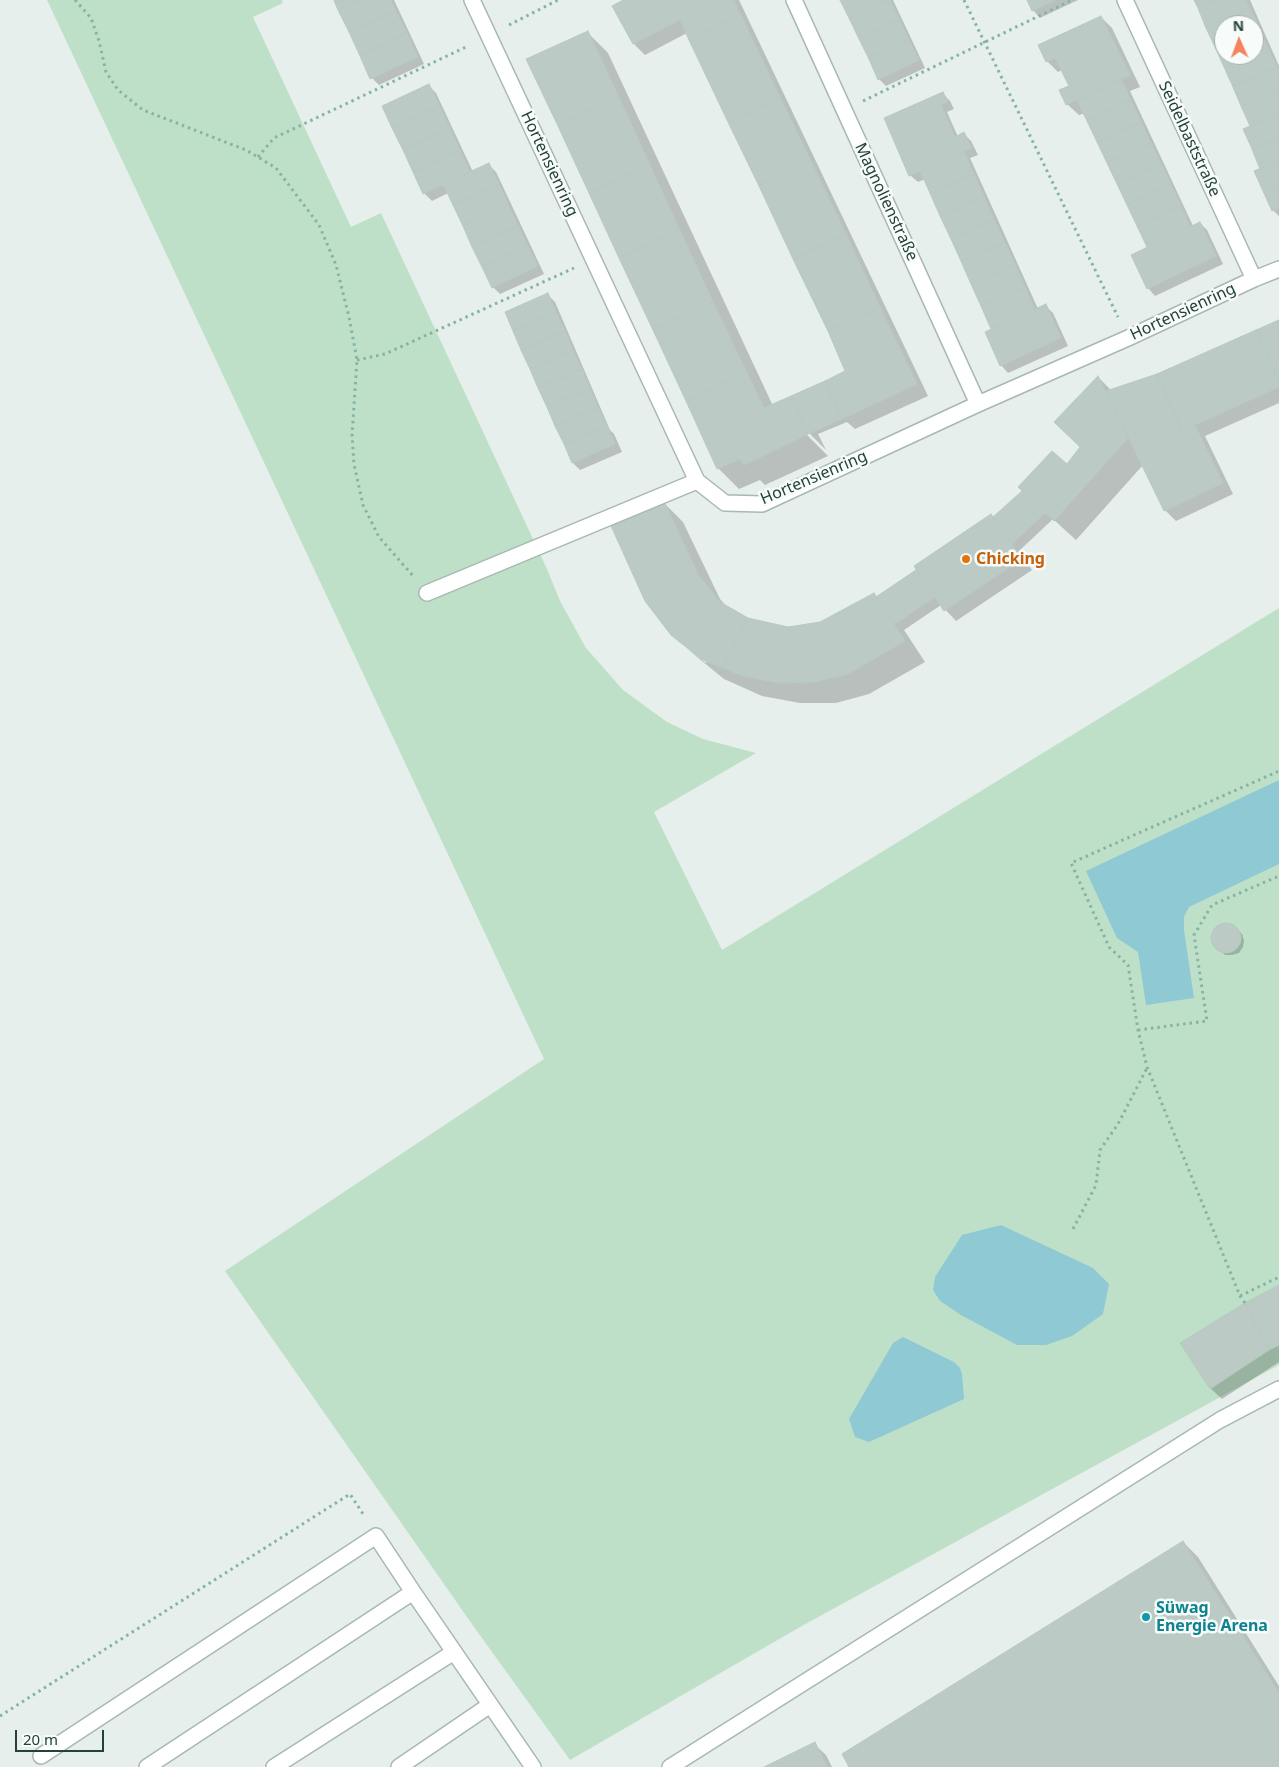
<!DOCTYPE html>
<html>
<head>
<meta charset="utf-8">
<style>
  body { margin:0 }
  #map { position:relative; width:1279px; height:1767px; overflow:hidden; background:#e6efeb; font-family:"Noto Sans",sans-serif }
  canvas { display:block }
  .north { position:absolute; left:1214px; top:15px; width:50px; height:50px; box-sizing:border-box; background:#f7fbf9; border:1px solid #a3b1ad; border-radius:50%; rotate:358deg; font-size:14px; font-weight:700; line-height:20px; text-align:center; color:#24423a }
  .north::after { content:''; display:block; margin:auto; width:18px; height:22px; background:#f4845f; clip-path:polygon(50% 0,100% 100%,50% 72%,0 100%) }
  .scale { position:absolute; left:15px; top:1730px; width:89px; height:22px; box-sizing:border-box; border:2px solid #24423a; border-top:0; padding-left:6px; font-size:15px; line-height:18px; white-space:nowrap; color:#24423a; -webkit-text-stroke:4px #f7fbf9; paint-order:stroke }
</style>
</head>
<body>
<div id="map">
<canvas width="1279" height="1767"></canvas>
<div class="north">N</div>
<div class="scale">20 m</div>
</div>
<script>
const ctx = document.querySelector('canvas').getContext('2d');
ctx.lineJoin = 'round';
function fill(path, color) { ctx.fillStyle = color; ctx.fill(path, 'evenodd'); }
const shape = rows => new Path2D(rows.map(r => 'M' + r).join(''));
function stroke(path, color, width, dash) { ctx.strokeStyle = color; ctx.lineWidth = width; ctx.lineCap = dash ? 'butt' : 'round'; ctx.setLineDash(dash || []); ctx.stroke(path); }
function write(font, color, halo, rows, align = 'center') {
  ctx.font = font + ' "Noto Sans",sans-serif'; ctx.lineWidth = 5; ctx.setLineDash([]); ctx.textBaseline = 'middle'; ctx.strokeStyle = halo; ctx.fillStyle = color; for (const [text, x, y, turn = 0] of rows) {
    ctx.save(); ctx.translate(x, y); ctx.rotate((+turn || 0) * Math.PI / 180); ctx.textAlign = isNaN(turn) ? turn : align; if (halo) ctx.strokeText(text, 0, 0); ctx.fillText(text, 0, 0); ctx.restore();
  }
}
fill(shape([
  [47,0,282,0,283,3,253,17,351,227,381,213,547,569,560,601,586,648,623,690,667,722,703,739,756,753,654,812,722,950,1279,608,1279,1365,800,1627,570,1760,474,1627,225,1271,544,1059]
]), '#bfe0c8');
fill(shape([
  [1279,780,1279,864,1189,907,1184,917,1184,930,1194,998,1146,1005,1138,952,1117,938,1086,871],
  [1001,1225,1093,1268,1109,1284,1103,1314,1072,1336,1046,1345,1017,1345,961,1315,940,1301,933,1290,935,1277,962,1235],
  [903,1337,954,1362,960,1368,962,1374,964,1399,869,1442,855,1437,849,1419,893,1343]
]), '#8ec9d4');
fill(shape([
  [335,0,394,0,424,64,379,85,372,78],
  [626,0,739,0,928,396,855,429,847,422,818,434,826,450,805,429,803,431,828,456,765,485,760,480,739,489,718,468,528,59,587,32,608,53,773,406,847,371,687,33,645,55,634,44],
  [842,0,893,0,925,68,886,86,879,79],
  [1028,0,1078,0,1040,18,1033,10],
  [1196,0,1250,0,1279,66,1279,216,1273,210,1252,127],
  [1224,25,1254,25,1254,55,1224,55],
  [1101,17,1112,28,1140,87,1130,91,1193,226,1200,223,1207,230,1223,264,1155,296,1148,288,1148,247,1085,113,1079,115,1067,104,1070,86,1062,70,1058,72,1047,61],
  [429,86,436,93,473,172,489,165,496,172,544,274,500,294,493,287,448,193,432,201,424,193],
  [943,94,950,101,954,109,947,112,958,137,964,134,971,141,978,155,970,158,1038,309,1046,306,1053,313,1068,346,1008,373,1001,365,992,330,925,179,918,182,910,175],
  [548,295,555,302,610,430,614,434,622,452,580,470,573,463,506,313],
  [1279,321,1279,403,1205,436,1233,494,1176,521,1165,510,1143,465,1076,540,1053,519,1019,551,1032,570,956,621,941,605,904,630,925,662,869,694,836,703,800,703,762,696,724,679,686,648,706,663,707,661,680,640,681,643,672,634,662,501,683,522,720,599,727,607,747,619,788,629,820,624,877,598,994,518,1024,491,1067,466,1081,447,1098,377,1112,391,1157,376],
  [1224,925,1232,926,1238,930,1242,934,1244,941,1243,947,1239,953,1232,955,1225,955,1220,950,1213,940,1214,933,1218,927],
  [1279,1286,1279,1362,1222,1399,1210,1388],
  [1183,1542,1198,1557,1279,1686,1279,1767,851,1767],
  [814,1744,826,1755,832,1767,767,1767]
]), '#0003');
const building = shape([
  [334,0,358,0,338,10,334,0],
  [358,0,391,0,396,11,349,32,338,10,358,0],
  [623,0,734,0,741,15,689,40,680,20,633,44,612,6,623,0],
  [840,0,887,0,849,18,840,0],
  [887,0,890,0,900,20,859,39,849,18,887,0],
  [1027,0,1055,0,1032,11,1027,0],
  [1194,0,1215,0,1198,8,1194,0],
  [1215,0,1246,0,1250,8,1206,28,1198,8,1215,0],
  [1250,8,1259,28,1254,30,1254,25,1224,25,1224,43,1215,47,1206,28,1250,8],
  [396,11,407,33,360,56,349,32,396,11],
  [741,15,780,97,728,122,689,40,741,15],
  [1101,16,1130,75,1066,105,1059,90,1069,86,1055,58,1046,62,1038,45,1101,16],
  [900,20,909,40,869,59,859,39,900,20],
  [1259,28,1268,48,1254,54,1254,30,1259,28],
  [588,31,619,97,558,126,526,59,588,31],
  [407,33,418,57,370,79,360,56,407,33],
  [909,40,919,60,878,80,869,59,909,40],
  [1224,43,1224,55,1251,55,1224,67,1215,47,1224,43],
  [1268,48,1277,67,1233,87,1224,67,1268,48],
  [1277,67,1279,73,1279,90,1241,106,1233,87,1277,67],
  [1121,79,1131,100,1087,121,1077,100,1121,79],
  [429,84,440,106,392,128,382,106,429,84],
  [1279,90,1279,114,1250,126,1241,106,1279,90],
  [943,92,948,102,941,105,955,137,964,132,972,148,909,176,884,118,943,92],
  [619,97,650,165,589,193,558,126,619,97],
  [780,97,811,161,759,186,728,122,780,97],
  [1131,100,1141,122,1097,142,1087,121,1131,100],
  [440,106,450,128,403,150,392,128,440,106],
  [1279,114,1279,137,1252,149,1243,129,1279,114],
  [1141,122,1151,143,1107,163,1097,142,1141,122],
  [450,128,460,150,413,172,403,150,450,128],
  [1279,137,1279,161,1260,169,1252,149,1279,137],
  [1151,143,1161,163,1117,184,1107,163,1151,143],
  [460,150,470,172,423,194,413,172,460,150],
  [964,151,974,174,930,193,920,171,964,151],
  [811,161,846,234,793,259,759,186,811,161],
  [1279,161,1279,184,1263,191,1254,171,1279,161],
  [489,163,499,184,453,205,443,184,489,163],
  [1161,163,1171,184,1127,205,1117,184,1161,163],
  [650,165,680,230,619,258,589,193,650,165],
  [974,174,984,196,940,216,930,193,974,174],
  [499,184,508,204,463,226,453,205,499,184],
  [1171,184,1181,205,1137,226,1127,205,1171,184],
  [1279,184,1279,208,1272,211,1263,191,1279,184],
  [984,196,994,219,951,239,940,216,984,196],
  [508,204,518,225,472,247,463,226,508,204],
  [1181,205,1190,226,1147,247,1137,226,1181,205],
  [994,219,1005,242,961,261,951,239,994,219],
  [1200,222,1216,256,1147,289,1131,255,1200,222],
  [518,225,528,246,482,267,472,247,518,225],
  [680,230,713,302,653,330,619,258,680,230],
  [846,234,880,307,828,331,793,259,846,234],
  [1005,242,1015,264,971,284,961,261,1005,242],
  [528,246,538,266,492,288,482,267,528,246],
  [1015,264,1025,287,981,306,971,284,1015,264],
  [1025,287,1035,309,991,329,981,306,1025,287],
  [548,293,556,312,513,331,505,312,548,293],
  [713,302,747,373,686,401,653,330,713,302],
  [1046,304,1061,338,1000,366,985,332,1046,304],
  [880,307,917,384,842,419,825,381,845,371,828,331,880,307],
  [556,312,565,331,521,350,513,331,556,312],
  [1279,320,1279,381,1256,330,1279,320],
  [1256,330,1279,381,1279,387,1182,431,1157,374,1256,330],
  [565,331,573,350,530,369,521,350,565,331],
  [573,350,582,369,538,388,530,369,573,350],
  [582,369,590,388,547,407,538,388,582,369],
  [747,373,764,408,791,396,808,434,744,465,740,459,717,469,686,401,747,373],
  [1157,374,1182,431,1195,425,1223,483,1164,511,1106,391,1157,374],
  [1098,376,1128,438,1054,521,1018,487,1052,451,1067,464,1080,447,1054,422,1098,376],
  [825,381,842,419,808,434,791,396,825,381],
  [590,388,598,407,555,426,547,407,590,388],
  [598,407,607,425,564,444,555,426,598,407],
  [607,425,615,444,572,463,564,444,607,425],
  [1022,491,1046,512,1012,544,993,517,1022,491],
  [663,499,699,576,720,602,748,618,723,668,701,659,671,635,645,601,611,526,663,499],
  [991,514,1022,559,944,611,914,566,991,514],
  [916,570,935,597,895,624,876,597,916,570],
  [874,593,905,641,848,674,814,682,778,683,740,675,723,668,748,618,788,627,820,622,874,593],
  '1211 938a15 15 0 1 1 30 0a15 15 0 1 1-30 0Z',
  [1279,1285,1279,1345,1269,1350,1245,1303,1279,1285],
  [1245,1303,1269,1350,1210,1389,1180,1343,1245,1303],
  [1183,1541,1279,1693,1279,1767,849,1767,842,1754,1183,1541],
  [815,1742,827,1767,764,1767,815,1742]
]);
fill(building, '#bbcac4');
stroke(building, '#b8c9c2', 1);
const service = shape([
  [427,593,697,481],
  [41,1756,376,1536,413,1592,533,1767],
  [147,1767,413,1592],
  [274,1767,454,1652],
  [399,1767,490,1705],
  [670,1767,1220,1420,1279,1389]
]);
const minor = shape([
  [472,0,697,481,725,503,762,504,978,404,1128,338,1254,279,1279,269],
  [794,0,978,404],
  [1125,0,1254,279]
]);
stroke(service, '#a8b8b2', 18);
stroke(minor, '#a8b8b2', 18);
stroke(shape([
  [75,0,91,18,99,41,106,72,118,90,143,110,246,150,276,168,319,225,336,265,349,317,357,360,352,435,354,464,363,505,379,537,414,577],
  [964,0,1118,317],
  [509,25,558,0],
  [863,101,1072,0],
  [258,157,274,138,468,46],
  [357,360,385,354,574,268],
  [1138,1030,1207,1021,1194,935,1212,905,1279,876],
  [1073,1229,1096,1185,1100,1150,1118,1124,1147,1068],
  [1240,1296,1279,1277],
  [1245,1303,1240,1296,1147,1067,1138,1030,1128,965,1109,947,1071,863,1279,771],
  [0,1716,350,1494,365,1517]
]), '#86b3a5', 3, [2.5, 4]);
stroke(service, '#fff', 15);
stroke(minor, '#fff', 15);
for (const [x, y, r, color] of [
  [966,559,5,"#e8710a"],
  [1146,1617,5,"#0f9aa8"]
]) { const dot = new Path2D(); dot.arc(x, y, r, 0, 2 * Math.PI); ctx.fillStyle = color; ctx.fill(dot); stroke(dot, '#f7fbf9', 2); }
write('16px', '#24423a', '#f7fbf9', [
  ["Seidelbaststraße",1189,139,65],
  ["Hortensienring",549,164,65],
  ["Magnolienstraße",886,202,65],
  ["Hortensienring",1183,312,-25],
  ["Hortensienring",814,478,-23]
]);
write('bold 16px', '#c56008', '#f7fbf9', [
  ["Chicking",976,559]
], 'left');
write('bold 16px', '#0d838f', '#f7fbf9', [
  ["Süwag",1156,1608],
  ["Energie Arena",1156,1626]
], 'left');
</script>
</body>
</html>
